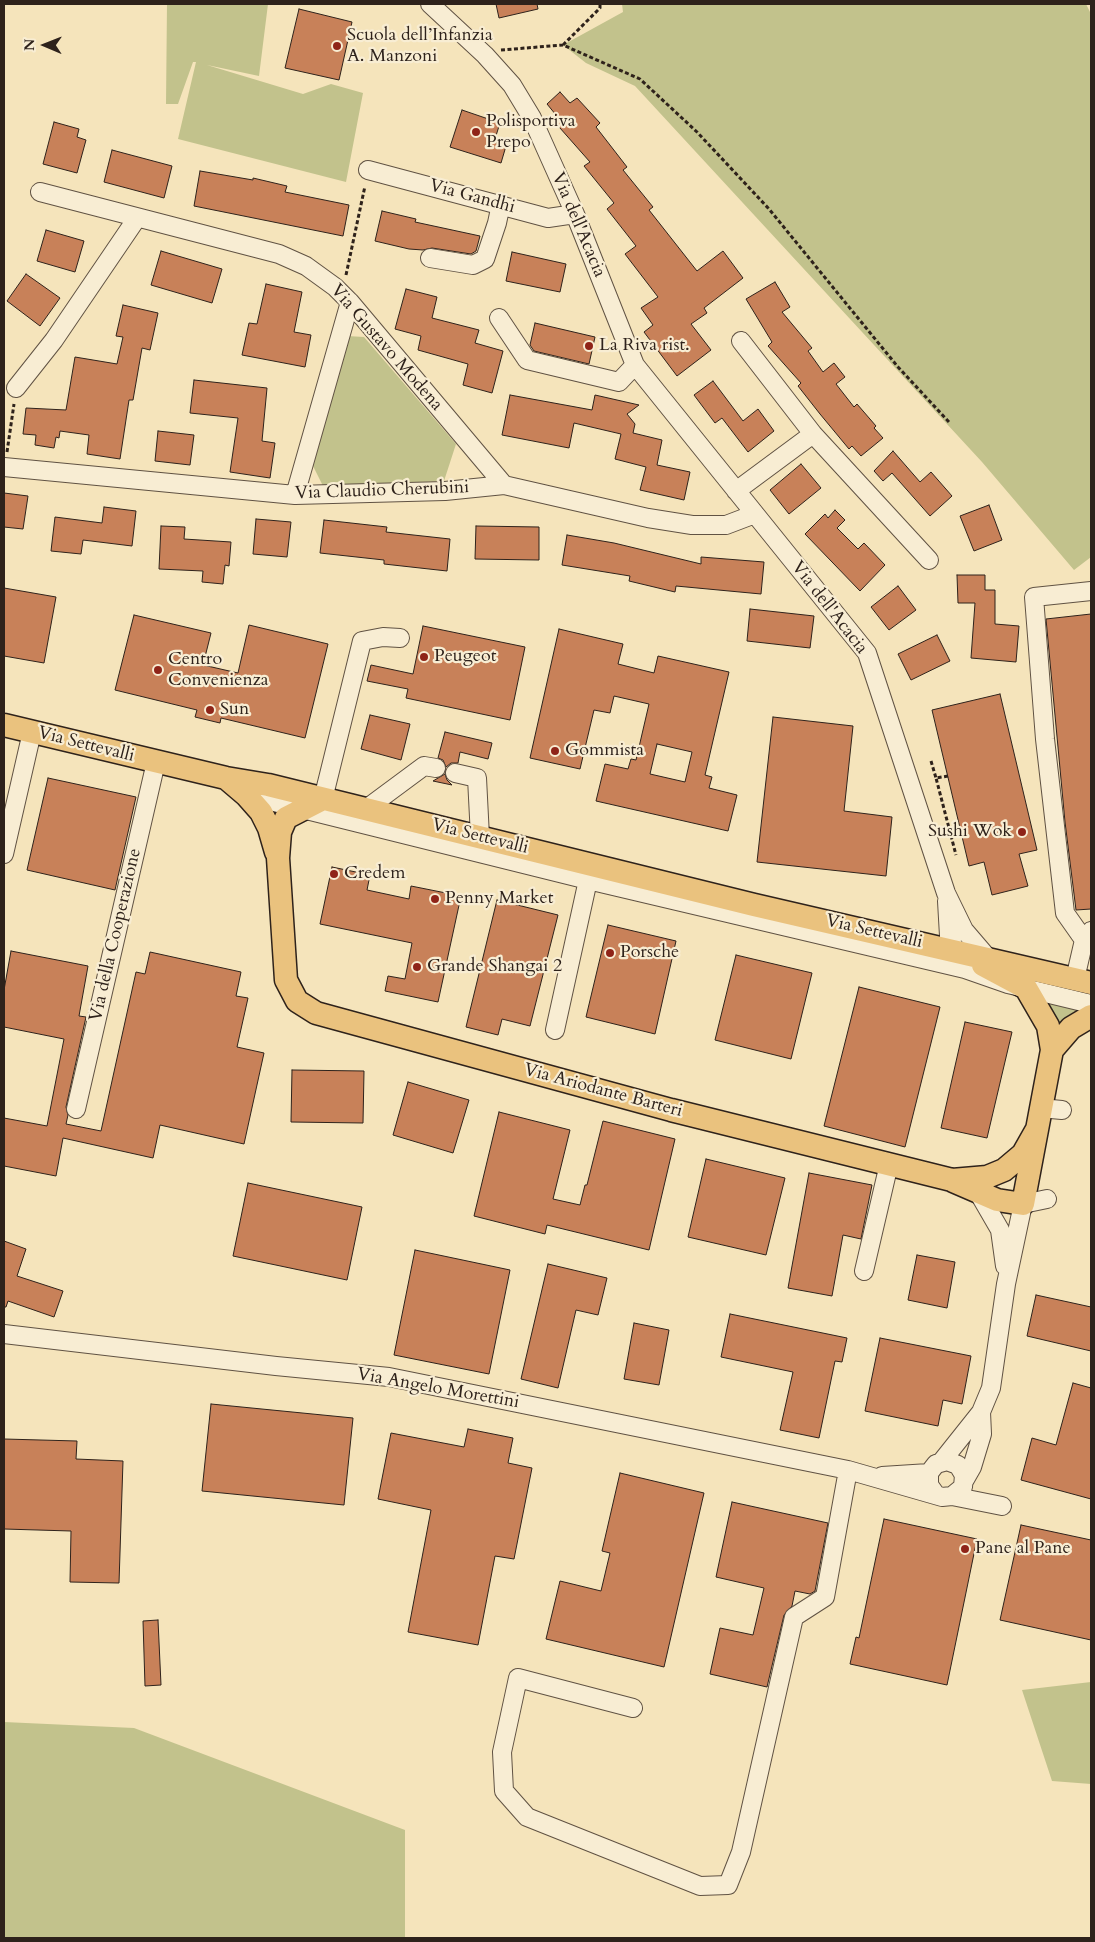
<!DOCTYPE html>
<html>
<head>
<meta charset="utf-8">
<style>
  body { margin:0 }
  #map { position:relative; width:1095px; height:1942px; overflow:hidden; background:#f5e4bb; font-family:Cardo,serif }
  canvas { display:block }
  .frame { position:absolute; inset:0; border:5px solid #2e221b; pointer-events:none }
  .north { position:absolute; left:20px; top:20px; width:50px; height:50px; -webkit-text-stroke:4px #f8edd3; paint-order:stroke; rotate:271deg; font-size:14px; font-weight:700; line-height:20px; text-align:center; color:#2e221b }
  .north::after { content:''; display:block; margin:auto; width:18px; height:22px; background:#2e221b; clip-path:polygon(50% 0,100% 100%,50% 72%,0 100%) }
</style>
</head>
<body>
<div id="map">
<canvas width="1095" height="1942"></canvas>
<div class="frame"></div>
<div class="north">N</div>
</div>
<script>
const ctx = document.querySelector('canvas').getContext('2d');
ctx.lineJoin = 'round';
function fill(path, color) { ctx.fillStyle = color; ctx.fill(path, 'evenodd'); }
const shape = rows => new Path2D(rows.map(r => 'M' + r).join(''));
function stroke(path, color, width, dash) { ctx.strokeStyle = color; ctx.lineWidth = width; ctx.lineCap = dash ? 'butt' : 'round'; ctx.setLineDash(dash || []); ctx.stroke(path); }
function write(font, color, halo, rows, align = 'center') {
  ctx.font = font + ' Cardo,serif'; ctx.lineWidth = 4.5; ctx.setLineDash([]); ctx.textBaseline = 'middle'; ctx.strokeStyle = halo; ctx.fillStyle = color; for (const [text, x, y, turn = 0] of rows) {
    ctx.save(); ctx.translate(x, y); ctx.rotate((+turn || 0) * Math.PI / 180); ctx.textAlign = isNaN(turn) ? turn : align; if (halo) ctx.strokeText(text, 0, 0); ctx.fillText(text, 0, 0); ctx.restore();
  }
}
fill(shape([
  [167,4,268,4,259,76,207,65,303,94,331,84,363,93,346,182,178,139,196,62,193,62,178,104,166,104],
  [622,4,1086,4,1091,14,1091,557,1074,570,982,462,635,86,586,63,563,45,623,12],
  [347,336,364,337,456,444,444,481,323,486,312,464],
  [1043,1000,1080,1009,1066,1017,1055,1029],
  [1091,1682,1091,1784,1052,1781,1022,1690],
  [4,1722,134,1728,405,1830,405,1938,4,1938]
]), '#c2c28c');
const building = shape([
  [496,4,537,4,538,9,499,18,496,4],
  [299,9,352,22,339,80,285,68,299,9],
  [560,92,570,103,577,98,600,123,596,127,627,167,623,170,653,207,649,210,697,271,723,251,743,278,704,308,707,313,691,324,711,350,677,376,644,332,653,325,641,308,658,297,625,254,636,246,607,209,614,203,584,166,590,162,552,119,556,115,547,104,560,92],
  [462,110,500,123,494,142,506,146,501,163,450,147,462,110],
  [54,122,79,129,77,137,86,140,77,173,43,164,54,122],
  [112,150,172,166,164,198,104,182,112,150],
  [200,171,253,180,253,178,287,186,285,192,349,205,343,236,194,206,200,171],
  [382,211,416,219,415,222,480,236,476,251,471,254,432,248,423,250,409,249,375,241,382,211],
  [46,230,84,241,75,272,37,261,46,230],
  [161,251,222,269,212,303,151,285,161,251],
  [512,252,566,264,560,292,506,281,512,252],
  [26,274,60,298,40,326,7,301,26,274],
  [775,282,790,307,782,312,812,348,808,351,823,372,834,363,845,377,836,384,854,407,857,404,876,426,874,428,883,438,861,456,852,446,849,449,820,414,798,386,801,383,768,346,772,342,746,299,775,282],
  [266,284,302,292,294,332,311,335,305,367,242,355,249,323,257,324,266,284],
  [406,289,437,297,432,318,479,330,475,343,503,351,492,393,463,385,468,364,418,350,421,336,395,329,406,289],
  [123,305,158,313,150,350,142,348,133,400,129,400,120,459,87,454,89,435,60,431,59,438,56,437,54,448,35,445,36,435,23,434,26,408,66,410,75,357,117,364,123,337,116,336,123,305],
  [535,323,595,337,589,364,534,351,530,345,535,323],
  [194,380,267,388,262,441,275,443,270,478,230,472,238,418,190,413,194,380],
  [713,381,743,421,758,409,774,431,748,452,722,418,715,423,694,395,713,381],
  [510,395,592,410,595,395,639,405,627,414,635,424,633,433,662,440,657,465,690,472,684,500,640,490,646,467,615,459,621,434,574,423,569,448,502,435,510,395],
  [158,431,194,435,190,465,155,461,158,431],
  [893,451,920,482,931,472,952,496,930,516,892,473,883,481,874,471,893,451],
  [801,464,821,488,789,514,770,490,801,464],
  [4,493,28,496,23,529,4,527,4,493],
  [989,505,1002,540,974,551,960,516,989,505],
  [104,507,136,511,132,546,83,540,81,554,51,551,55,517,102,523,104,507],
  [835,510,845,520,837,528,858,549,864,543,885,565,860,591,805,534,825,514,828,518,835,510],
  [256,519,291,522,287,557,253,554,256,519],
  [324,520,387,527,386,532,450,539,447,571,384,564,384,560,320,553,324,520],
  [161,526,185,527,184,539,231,542,229,566,225,565,223,584,202,582,203,571,159,569,161,526],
  [476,526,539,527,539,560,475,559,476,526],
  [567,535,614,543,701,564,701,557,764,562,761,594,676,586,675,592,629,581,630,576,562,565,567,535],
  [957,575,985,575,985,590,995,590,995,624,1019,626,1016,662,971,658,975,603,958,603,957,575],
  [898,586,916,610,889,630,871,607,898,586],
  [4,588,56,597,44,663,4,656,4,588],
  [750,609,814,616,810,648,747,641,750,609],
  [1091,614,1091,909,1076,910,1065,822,1046,619,1091,614],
  [134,615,211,633,203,665,238,673,249,625,328,644,305,738,221,718,220,723,195,717,197,710,115,690,134,615],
  [423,626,525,647,510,720,406,698,408,689,367,681,371,665,413,674,423,626],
  [559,629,623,644,618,664,654,673,658,656,729,672,705,775,712,777,709,788,737,795,728,831,596,801,605,764,628,769,631,759,636,760,649,704,614,696,610,713,594,710,580,769,530,758,559,629],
  [657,744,692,752,685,782,650,774,657,744],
  [937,635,950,661,911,680,898,654,937,635],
  [1000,694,1037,850,1019,854,1028,886,992,895,984,862,969,866,932,710,1000,694],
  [370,715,410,724,401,760,361,749,370,715],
  [773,717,853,726,844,811,892,817,886,876,757,862,773,717],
  [445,732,492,743,488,759,460,752,458,763,451,763,446,767,443,760,438,758,445,732],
  [445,774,447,780,452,785,433,781,445,774],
  [48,778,136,797,115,890,27,870,48,778],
  [332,867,370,875,367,890,409,899,411,886,461,896,438,1002,385,991,388,976,405,979,412,943,320,924,332,867],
  [497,900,558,915,530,1026,502,1019,498,1035,466,1027,497,900],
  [608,925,676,941,655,1034,586,1017,608,925],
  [11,951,88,966,79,1016,86,1017,66,1107,68,1115,66,1124,101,1131,136,972,145,974,150,952,241,972,236,996,248,998,237,1047,264,1053,244,1144,160,1125,153,1158,63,1138,56,1176,4,1166,4,1118,47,1126,64,1039,4,1027,4,990,11,951],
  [736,955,812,973,791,1059,715,1040,736,955],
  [859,987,940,1007,905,1147,824,1126,859,987],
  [965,1022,1012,1032,987,1138,941,1128,965,1022],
  [292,1070,364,1071,363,1123,291,1122,292,1070],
  [408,1082,469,1100,453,1153,393,1135,408,1082],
  [499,1112,570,1130,553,1199,580,1205,585,1185,587,1185,603,1121,675,1139,649,1250,547,1225,545,1234,474,1216,499,1112],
  [706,1159,785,1178,766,1255,688,1237,706,1159],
  [809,1173,872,1185,861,1239,843,1235,832,1296,788,1288,809,1173],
  [248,1183,362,1207,347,1280,233,1256,248,1183],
  [4,1241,26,1249,17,1276,63,1291,54,1317,8,1301,6,1307,4,1307,4,1241],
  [415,1250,510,1270,489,1374,394,1355,415,1250],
  [917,1255,955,1262,947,1308,908,1300,917,1255],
  [548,1264,607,1278,598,1315,576,1310,558,1388,521,1379,548,1264],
  [1036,1295,1091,1307,1091,1351,1027,1336,1036,1295],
  [730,1314,847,1338,842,1362,835,1361,819,1438,780,1430,793,1372,721,1357,730,1314],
  [634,1323,669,1330,659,1385,624,1379,634,1323],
  [880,1338,971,1356,962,1404,943,1400,938,1426,865,1411,880,1338],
  [1073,1383,1091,1388,1091,1499,1021,1480,1032,1438,1056,1445,1073,1383],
  [211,1404,353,1418,344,1505,202,1491,211,1404],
  [468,1429,513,1438,508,1463,532,1468,514,1559,495,1556,478,1645,408,1632,431,1510,378,1499,391,1433,464,1447,468,1429],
  [4,1439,77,1441,76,1459,123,1461,119,1583,70,1582,71,1531,4,1529,4,1439],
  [620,1473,704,1493,664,1667,546,1639,560,1581,601,1591,610,1553,602,1551,620,1473],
  [732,1502,828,1523,815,1591,810,1594,795,1591,792,1606,784,1615,767,1687,710,1674,720,1628,753,1635,764,1588,716,1577,732,1502],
  [884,1519,977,1539,947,1685,850,1664,856,1637,859,1638,884,1519],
  [1021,1525,1091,1540,1091,1640,1000,1620,1021,1525],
  [158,1620,161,1685,145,1686,143,1621,158,1620]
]);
fill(building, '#c88159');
stroke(building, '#2e221b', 1);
const minor = shape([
  [430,4,485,55,512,85,532,118,575,214,635,365,867,653,946,893,964,930,988,958],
  [368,170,548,218,575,214],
  [40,192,279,254,306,266,335,287,350,302,504,485],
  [430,258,473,265,485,259,497,223,501,204],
  [499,318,527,360,619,382,635,365],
  [741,341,813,434,929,560],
  [16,388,54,340,137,218],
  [4,467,295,495,445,491,504,485,648,518,692,525,726,525,755,514],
  [736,491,813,434],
  [295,495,350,302],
  [455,773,477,778,480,837],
  [246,795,588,880,965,969,1008,984,1091,1004],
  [323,799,362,641,383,637,400,638],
  [366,809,424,766,436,768],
  [4,854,32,732],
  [947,901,949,936,960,960],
  [1084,940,1065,913,1045,739,1034,597,1091,591],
  [1075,979,1084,940,1091,931],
  [555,1030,588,880],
  [1040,1108,1062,1110],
  [76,1109,156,762],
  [978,1192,1000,1230,1005,1266],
  [864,1271,889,1164],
  [4,1334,276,1366,389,1377,848,1470,942,1497,952,1496,1002,1506],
  [942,1461,981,1412,991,1388,1006,1284,1023,1204,1047,1199],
  [882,1476,929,1473],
  [964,1481,972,1467,982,1434,981,1412],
  [936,1495,929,1485,929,1473,936,1464,947,1461,958,1465,964,1475,963,1487,952,1496],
  [633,1708,518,1678,502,1752,504,1791,527,1817,700,1886,728,1885,741,1852,794,1617,825,1597,848,1470]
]);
const major = shape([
  [4,725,226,778,268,785,754,905,1091,983],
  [226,778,246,795,261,812,269,828,276,852],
  [323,799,286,818,280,832,278,858,286,980,297,1001,316,1013,671,1110,952,1180,987,1177,1004,1170,1023,1154,1036,1131],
  [1052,1050,1071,1028,1091,1016],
  [953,1181,997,1200,1023,1204,1052,1050,1048,1026,1026,988,983,965]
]);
stroke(minor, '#605243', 20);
stroke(major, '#2e221b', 25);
stroke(shape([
  [563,45,600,8,600,4],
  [501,50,563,45,640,79,697,132,769,209,898,367,949,422],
  [346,275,365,186],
  [7,452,14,404],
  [931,761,936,778],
  [948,776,936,778,956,855]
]), '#2e221b', 3, [4, 2.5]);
stroke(minor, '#f8edd3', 18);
stroke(major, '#eac27e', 22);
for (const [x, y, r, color] of [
  [337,46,5,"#8f2418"],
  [476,132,5,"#8f2418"],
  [589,346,5,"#8f2418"],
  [424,657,5,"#8f2418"],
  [158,670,5,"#8f2418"],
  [210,710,5,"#8f2418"],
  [555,751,5,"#8f2418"],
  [1022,832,5,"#8f2418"],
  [334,874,5,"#8f2418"],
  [435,899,5,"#8f2418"],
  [610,953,5,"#8f2418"],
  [417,967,5,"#8f2418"],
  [965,1549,5,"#8f2418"]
]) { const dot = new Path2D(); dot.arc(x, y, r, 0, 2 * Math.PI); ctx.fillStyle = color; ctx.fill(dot); stroke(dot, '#f8edd3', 2); }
write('18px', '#2e221b', '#f8edd3', [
  ["Scuola dell’Infanzia",347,36],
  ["A. Manzoni",347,57],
  ["Polisportiva",486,122],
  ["Prepo",486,143],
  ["La Riva rist.",599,346],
  ["Peugeot",434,657],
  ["Centro",168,660],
  ["Convenienza",168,681],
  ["Sun",220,710],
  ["Gommista",565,751],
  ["Sushi Wok",1012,832,"right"],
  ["Credem",344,874],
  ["Penny Market",445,899],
  ["Porsche",620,953],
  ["Grande Shangai 2",427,967],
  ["Pane al Pane",975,1549]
], 'left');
write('18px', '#2e221b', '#f8edd3', [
  ["Via Gandhi",472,197,15],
  ["Via dell'Acacia",578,225,67],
  ["Via Gustavo Modena",386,348,49],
  ["Via Claudio Cherubini",382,491,-2],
  ["Via dell'Acacia",829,608,52],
  ["Via Settevalli",86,745,14],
  ["Via Settevalli",480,837,14],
  ["Via Settevalli",874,932,13],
  ["Via della Cooperazione",116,935,-77],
  ["Via Ariodante Barteri",603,1091,15],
  ["Via Angelo Morettini",438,1389,10]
]);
</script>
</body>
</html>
